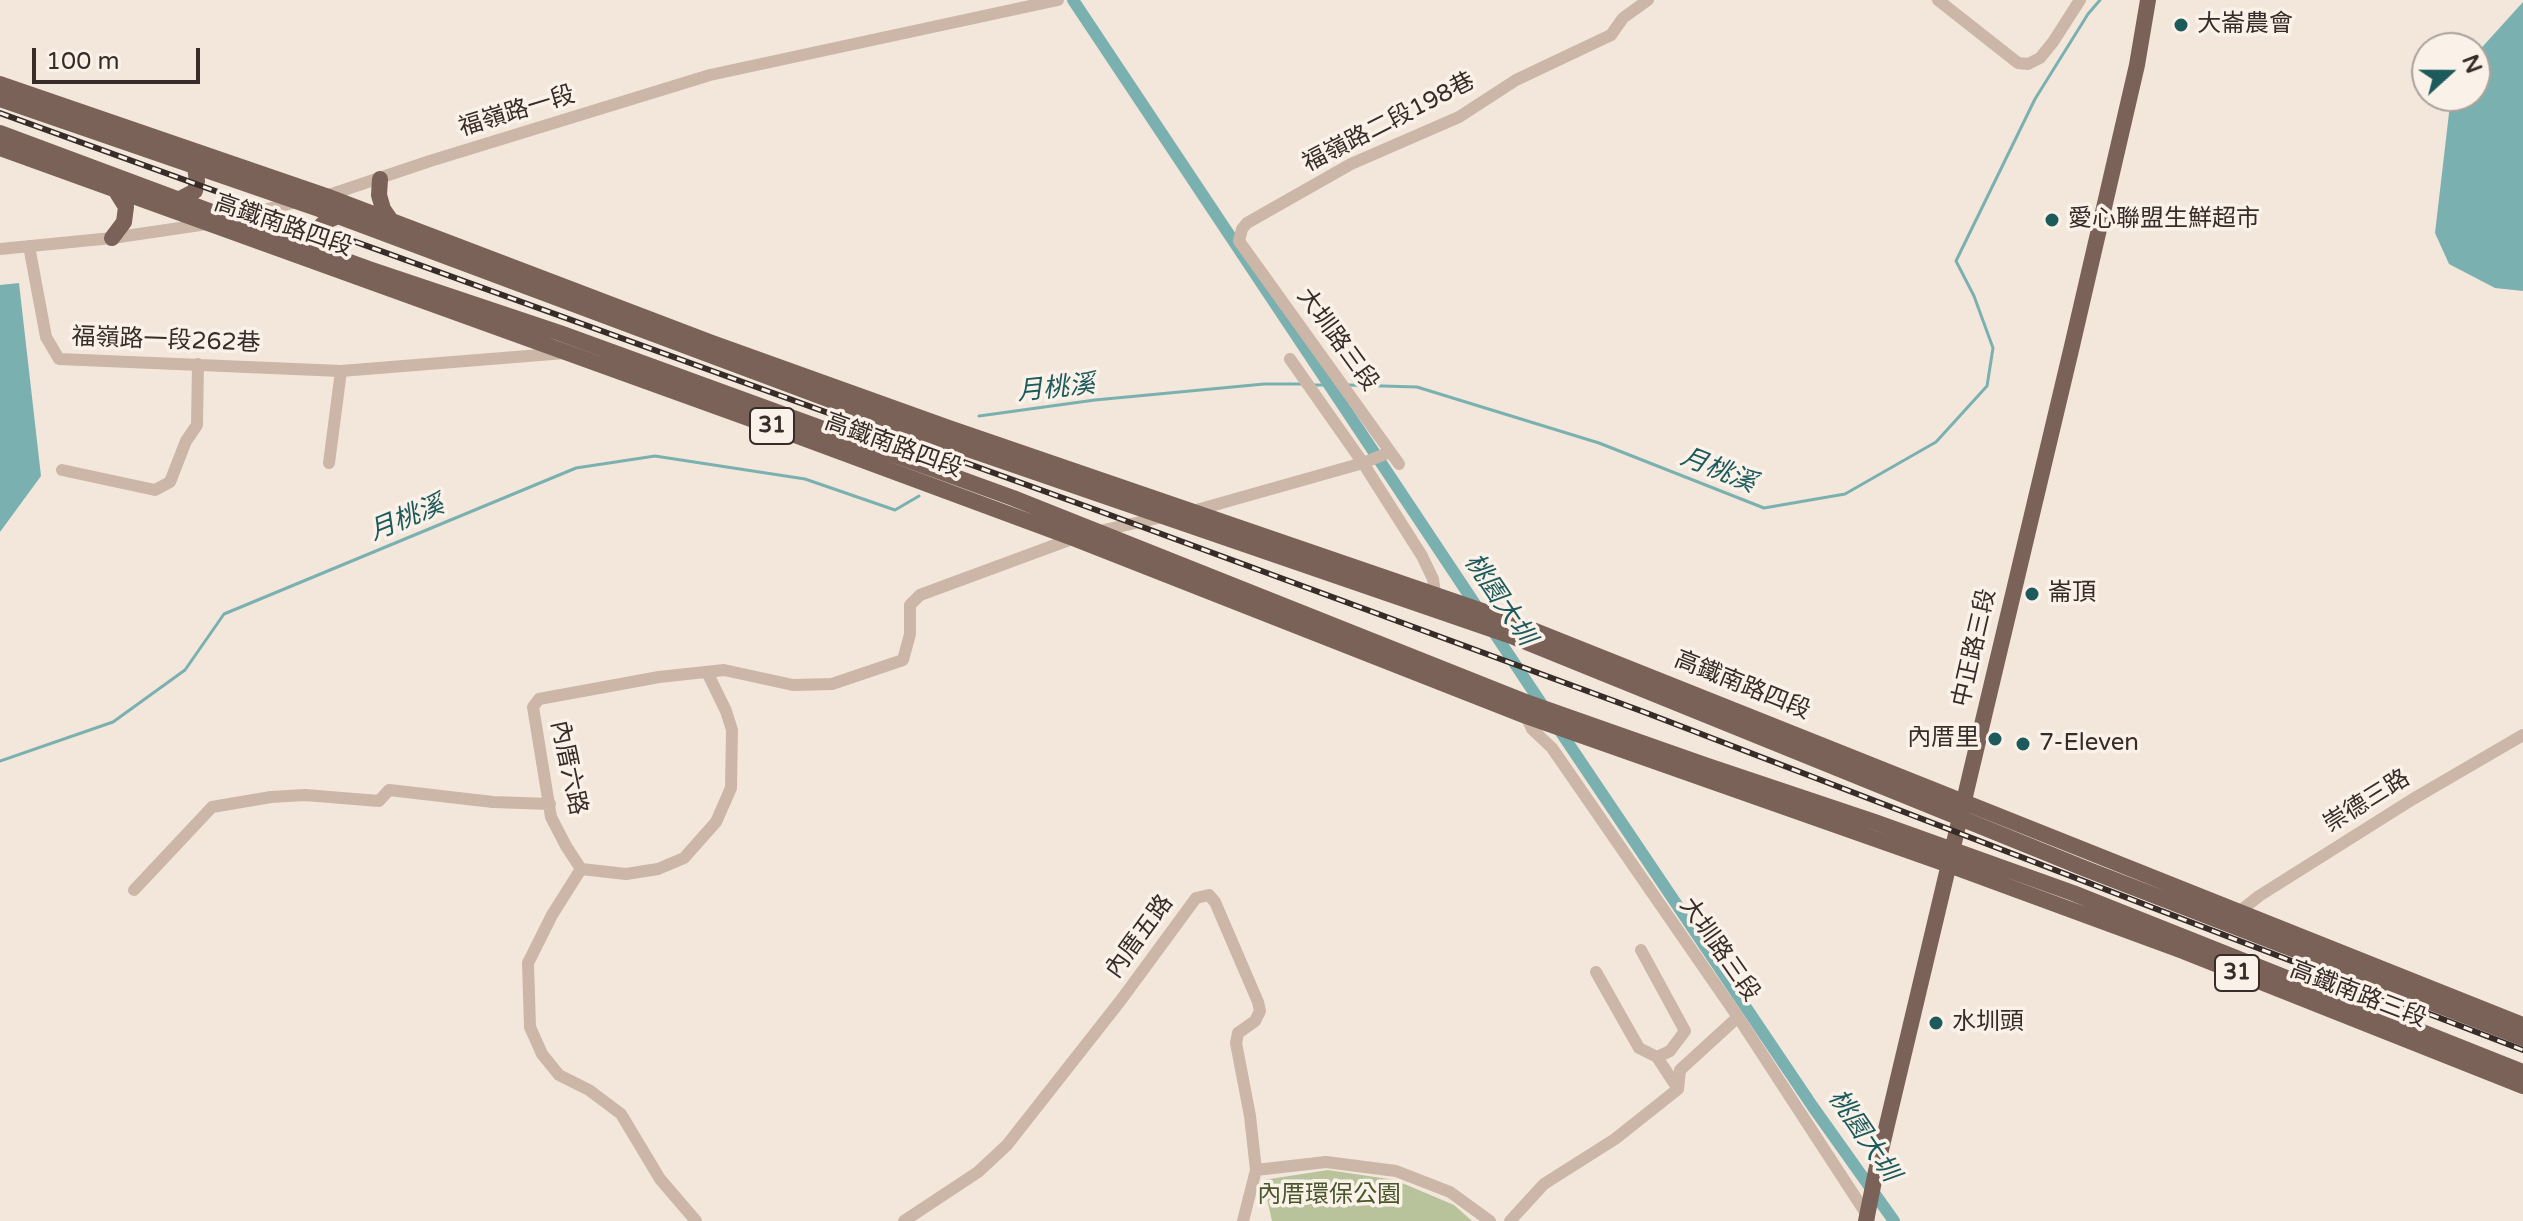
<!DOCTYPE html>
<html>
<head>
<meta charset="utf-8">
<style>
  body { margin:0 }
  #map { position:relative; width:2523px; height:1221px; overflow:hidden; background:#f3e7dc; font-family:"Varela Round",sans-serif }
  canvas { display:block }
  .north { position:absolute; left:2411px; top:32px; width:80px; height:80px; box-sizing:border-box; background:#faf1e9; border:2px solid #aca29c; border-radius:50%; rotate:69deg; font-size:22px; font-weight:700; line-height:32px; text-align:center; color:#382c28 }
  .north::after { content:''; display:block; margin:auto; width:28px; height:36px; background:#1c5a5b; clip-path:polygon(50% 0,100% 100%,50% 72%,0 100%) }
  .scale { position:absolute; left:32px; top:48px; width:168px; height:36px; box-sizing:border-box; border:4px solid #382c28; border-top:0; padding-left:10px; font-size:24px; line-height:28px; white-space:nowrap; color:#382c28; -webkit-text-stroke:6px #faf1e9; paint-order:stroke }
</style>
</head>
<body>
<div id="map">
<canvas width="2523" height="1221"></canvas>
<div class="north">N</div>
<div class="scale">100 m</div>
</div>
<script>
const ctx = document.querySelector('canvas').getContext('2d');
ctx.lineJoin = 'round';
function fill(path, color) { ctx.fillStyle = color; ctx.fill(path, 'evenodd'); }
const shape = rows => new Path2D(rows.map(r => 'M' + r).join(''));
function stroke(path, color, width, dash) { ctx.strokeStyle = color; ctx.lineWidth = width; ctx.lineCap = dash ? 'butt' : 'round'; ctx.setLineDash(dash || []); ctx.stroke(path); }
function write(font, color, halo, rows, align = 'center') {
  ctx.font = font + ' "Varela Round","Noto Sans TC",sans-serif'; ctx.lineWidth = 7; ctx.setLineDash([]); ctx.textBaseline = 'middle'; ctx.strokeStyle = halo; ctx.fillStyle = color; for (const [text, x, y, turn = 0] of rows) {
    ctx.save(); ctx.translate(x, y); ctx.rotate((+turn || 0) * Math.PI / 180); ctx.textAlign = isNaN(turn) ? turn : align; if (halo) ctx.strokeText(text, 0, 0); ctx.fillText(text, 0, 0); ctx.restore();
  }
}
fill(shape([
  [1328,1170,1395,1180,1454,1205,1472,1221,1272,1221,1263,1180]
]), '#b8c39b');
fill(shape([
  [2523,2,2523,291,2495,288,2449,264,2435,233,2451,96,2475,96,2475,55],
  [19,283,41,476,0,532,0,285]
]), '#7ab1b0');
stroke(shape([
  [1313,385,1338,385],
  [1349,385,1417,387,1599,443,1764,508,1845,494,1936,442,1987,386,1993,348,1974,296,1956,261,2035,99,2088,14,2100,0],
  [979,416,1095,400,1264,384,1302,384],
  [0,761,113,722,185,670,224,614,576,468,655,456,805,479,895,510,919,496]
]), '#7ab1b0', 3);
stroke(shape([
  [1073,0,1479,610],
  [1491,628,1545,709],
  [1556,725,1813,1107,1894,1221]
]), '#7ab1b0', 12);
stroke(shape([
  [1938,0,2018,63,2028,64,2040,58,2053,42,2080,0],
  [326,196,430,161,710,75,1058,0],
  [229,218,297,202],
  [29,246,46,337,59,359,341,371],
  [0,249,112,238,207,224],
  [1290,359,1363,463,1422,556,1433,579,1435,593],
  [329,463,341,371,565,353],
  [1399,464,1239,241,1242,229,1247,223,1351,164,1459,117,1516,80,1611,35,1623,18,1648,0],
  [62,470,155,490,170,482,186,441,197,425,198,364],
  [1193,511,1363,463,1390,452],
  [1095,532,1163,517],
  [1526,716,1532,729,1552,748,1738,1017,1869,1218],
  [581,869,626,874,658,869,684,858,716,822,731,788,732,730,726,711,707,672],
  [134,890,212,807,271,797,305,795,379,801,389,790,493,802,550,804],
  [2239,912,2259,896,2413,799,2523,735],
  [1641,950,1685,1031,1670,1051,1657,1057],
  [1596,972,1639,1048,1657,1057,1678,1089],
  [1256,1170,1326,1162,1396,1171,1450,1192,1490,1221],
  [696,1221,660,1179,621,1114,589,1090,559,1075,542,1054,530,1027,528,963,552,915,581,869,566,846,551,817,533,707,539,699,659,677,724,670,793,685,832,684,903,660,910,634,910,605,920,595,1077,537],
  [904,1221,978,1172,1007,1145,1121,1000,1196,898,1209,895,1215,902,1258,1002,1260,1011,1255,1021,1238,1033,1236,1043,1250,1116,1256,1170,1243,1221],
  [1510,1221,1544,1184,1615,1139,1678,1089,1680,1070,1738,1017]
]), '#ccb6a7', 12);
stroke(shape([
  [0,84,326,196,712,343,949,428,1500,617,2523,1025],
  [0,99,319,209,892,423,1514,637,2086,869,2523,1038],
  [0,133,228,218,369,269,560,333,1013,498,1523,701,1705,765,1875,822,2073,893,2523,1072],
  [0,148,784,431,1073,538,1526,716,1949,865,2183,951,2523,1086],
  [380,179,379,195,383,209,392,222],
  [178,200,195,191,197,181,195,167],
  [112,238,124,222,126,207,116,191],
  [316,250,313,243,315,232,326,221,338,216],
  [1866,1221,1876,1171,2072,346,2137,65,2148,0]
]), '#7a6259', 16);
const rail = shape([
  [0,113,1110,515,1644,712,2523,1050]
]);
stroke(rail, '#382c28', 6);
stroke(rail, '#faf1e9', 3, [9]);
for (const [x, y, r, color] of [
  [2181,25,8,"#1c5a5b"],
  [2052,220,8,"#1c5a5b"],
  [2032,594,8,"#1c5a5b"],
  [1995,739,8,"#1c5a5b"],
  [2023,744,8,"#1c5a5b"],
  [1936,1023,8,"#1c5a5b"]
]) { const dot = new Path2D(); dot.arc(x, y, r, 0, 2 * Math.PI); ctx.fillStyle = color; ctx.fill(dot); stroke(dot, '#faf1e9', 3); }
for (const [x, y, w] of [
  [772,426,44],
  [2237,973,44]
]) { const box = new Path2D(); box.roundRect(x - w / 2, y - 18, w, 36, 6); ctx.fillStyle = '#faf1e9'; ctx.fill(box); stroke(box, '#382c28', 2); }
write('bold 22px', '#382c28', null, [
  ["31",772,426],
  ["31",2237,973]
]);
write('24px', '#382c28', '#faf1e9', [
  ["大崙農會",2197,25],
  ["愛心聯盟生鮮超市",2068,220],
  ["崙頂",2048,594],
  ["內厝里",1979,739,"right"],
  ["7-Eleven",2039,744],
  ["水圳頭",1952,1023]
], 'left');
write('24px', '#382c28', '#faf1e9', [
  ["福嶺路一段",517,112,-17],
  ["福嶺路二段198巷",1389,123,-27],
  ["高鐵南路四段",283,226,19],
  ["大圳路三段",1337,340,54],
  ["福嶺路一段262巷",166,341,2],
  ["高鐵南路四段",893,446,20],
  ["中正路三段",1975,648,-77],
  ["高鐵南路四段",1742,686,22],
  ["內厝六路",568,768,78],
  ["崇德三路",2367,802,-32],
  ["內厝五路",1140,937,-54],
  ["大圳路三段",1719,950,55],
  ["高鐵南路三段",2358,995,21]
]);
write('24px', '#49572b', '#faf1e9', [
  ["內厝環保公園",1329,1196]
]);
write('italic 26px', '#1c5a5b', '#faf1e9', [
  ["月桃溪",1056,389,-6],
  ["月桃溪",1718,471,22],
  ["月桃溪",407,519,-22],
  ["桃園大圳",1499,600,56],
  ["桃園大圳",1863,1136,56]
]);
</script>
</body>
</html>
